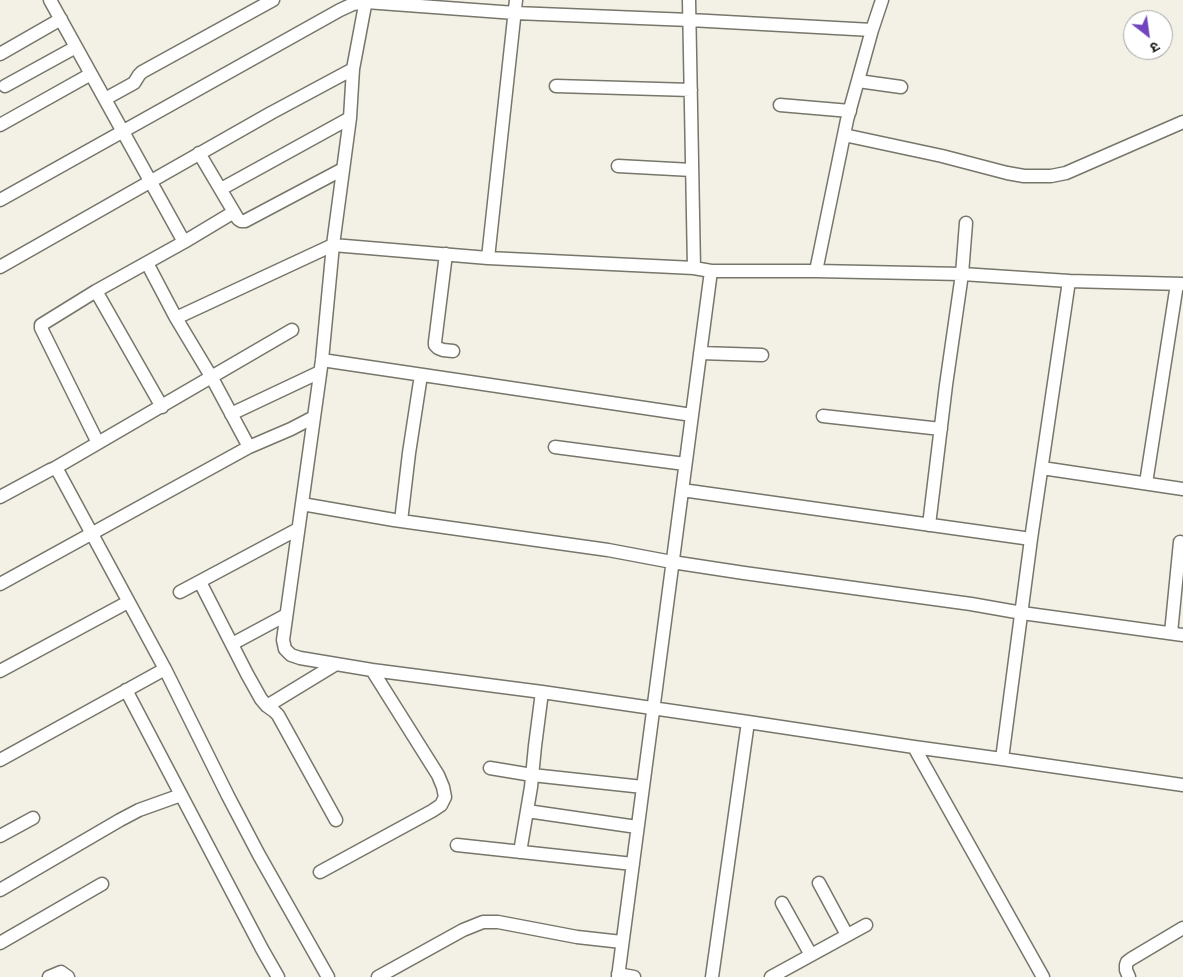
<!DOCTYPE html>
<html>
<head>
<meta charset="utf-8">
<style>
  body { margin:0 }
  #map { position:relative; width:1183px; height:977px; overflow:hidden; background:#f3f1e5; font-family:"DejaVu Sans","Noto Sans Devanagari",sans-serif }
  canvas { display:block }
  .north { position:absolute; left:1123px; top:10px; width:50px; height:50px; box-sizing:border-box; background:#fff; border:1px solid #a4a4a2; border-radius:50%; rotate:150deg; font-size:14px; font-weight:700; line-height:20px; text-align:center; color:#1c1c17 }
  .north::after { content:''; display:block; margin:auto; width:18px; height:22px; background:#7045bd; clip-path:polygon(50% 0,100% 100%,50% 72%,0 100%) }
</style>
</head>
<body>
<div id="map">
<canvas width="1183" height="977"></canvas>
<div class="north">उ</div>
</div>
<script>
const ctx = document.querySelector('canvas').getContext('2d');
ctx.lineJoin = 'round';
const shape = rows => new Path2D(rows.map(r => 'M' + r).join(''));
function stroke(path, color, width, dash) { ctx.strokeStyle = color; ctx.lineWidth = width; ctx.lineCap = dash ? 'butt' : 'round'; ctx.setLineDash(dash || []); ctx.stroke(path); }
const minor = shape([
  [50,0,184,242],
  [366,0,353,69,350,118,333,245,322,360,283,640,285,649,291,655,300,658,372,670,542,692,748,722,914,747,1002,759,1183,785],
  [689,0,694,268,711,271,816,271,962,274,1069,281,1183,284],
  [0,54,61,19],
  [858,81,901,87],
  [5,86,76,47],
  [556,86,691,90],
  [105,99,134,83,139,75,142,72,273,0],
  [780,105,850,111],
  [0,125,91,74],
  [844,135,942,156,1007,173,1024,176,1051,176,1066,173,1183,122],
  [199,153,238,219,241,221,245,221,343,169],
  [618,166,692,170],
  [221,189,350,118],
  [0,200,340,10,353,4,366,2,515,13,690,20,872,30],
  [446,254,435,342,435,345,438,348,443,350,453,351],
  [488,258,516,0],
  [147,263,176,318,212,378,249,447],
  [0,267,271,113,353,69],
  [816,271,847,120,872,30,882,0],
  [96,291,162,407],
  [176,318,333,245,488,258,694,268],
  [700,353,762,355],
  [322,360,692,415],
  [231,414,320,372],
  [823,416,941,429],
  [98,443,41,328,41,325,96,291,184,242,234,212],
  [555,447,685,464],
  [55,468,292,330],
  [1042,468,1183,489],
  [1146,483,1177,284],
  [682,490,1031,539,1069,281],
  [0,497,50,470,55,468,59,473,165,669,228,796,259,855,328,977],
  [302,504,394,520,608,550,672,562,744,573,971,604,1022,613,1183,635],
  [401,521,409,453,421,375],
  [929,525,946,385,962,274,966,223],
  [200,582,247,674,261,699,267,706,274,711,278,715,336,820],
  [0,584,249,447,291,429,314,417],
  [180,592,298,529],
  [1171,633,1180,542],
  [232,644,286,615],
  [0,671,128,602],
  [126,690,262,949,278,977],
  [267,706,336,664],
  [914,747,1043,977],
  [1002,759,1031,539],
  [0,760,165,669],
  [490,768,532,775,643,787],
  [527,811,637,827],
  [0,836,33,818],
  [457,845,633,864],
  [520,852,531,787,535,746,542,692],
  [320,872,432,811,441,805,445,797,443,787,438,775,372,670],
  [819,883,847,935],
  [0,890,120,820,139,810,181,795],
  [782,903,811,955],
  [0,943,102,884],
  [618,974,634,977],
  [49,977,61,972,68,977],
  [378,977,463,930,483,922,498,922,577,937,622,942],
  [618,977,711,271],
  [712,977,748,722],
  [771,977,866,925],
  [1129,977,1126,970,1126,965,1127,962,1131,959,1183,928]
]);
stroke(minor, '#77766b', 15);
stroke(minor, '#fff', 12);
</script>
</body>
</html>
